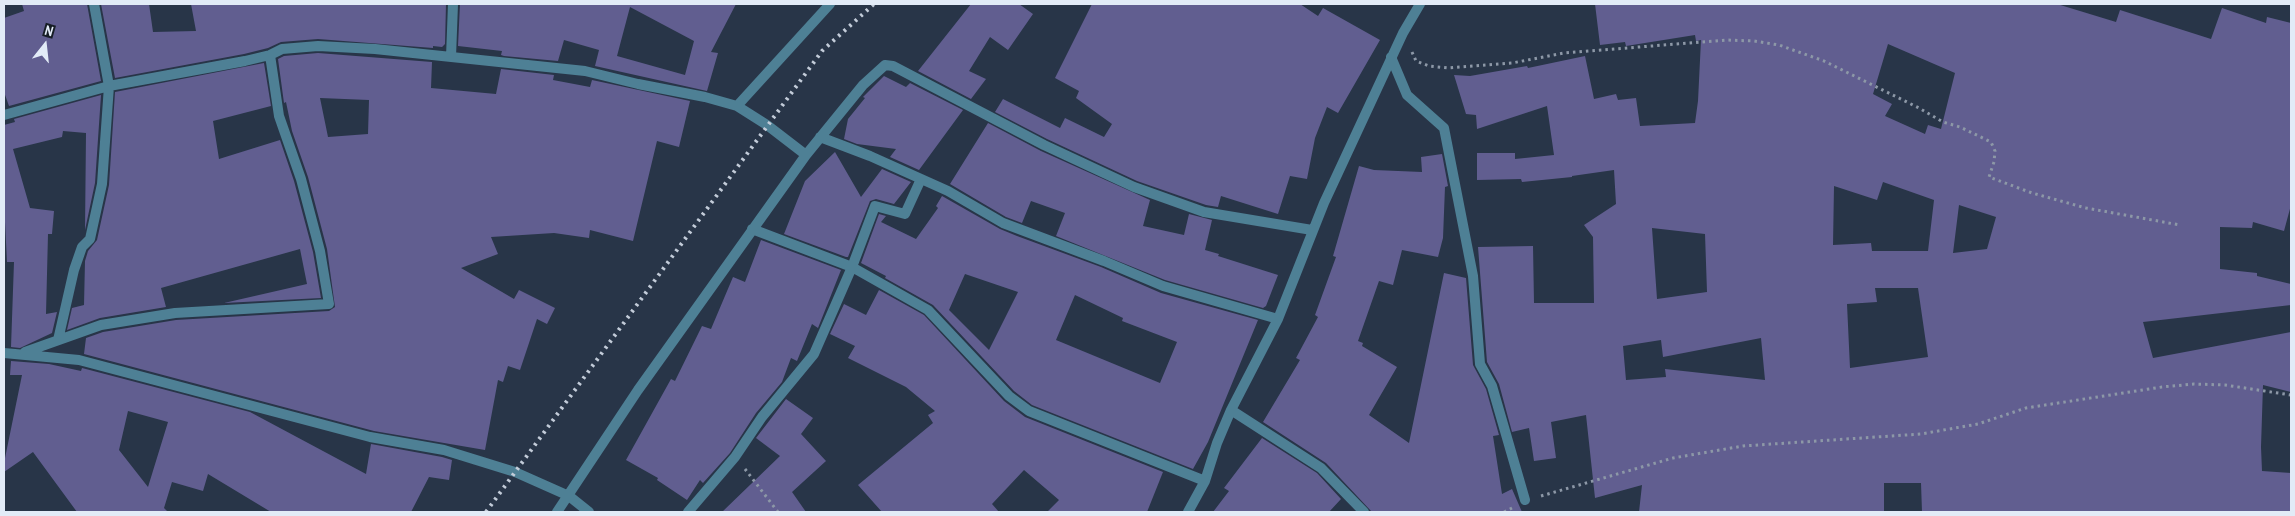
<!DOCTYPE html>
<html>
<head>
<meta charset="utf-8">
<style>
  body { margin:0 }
  #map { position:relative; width:2295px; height:516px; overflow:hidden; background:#283548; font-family:"Archivo Narrow",sans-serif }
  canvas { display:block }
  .frame { position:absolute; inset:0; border:5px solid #e2ebf7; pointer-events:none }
  .north { position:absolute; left:20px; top:20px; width:50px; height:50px; -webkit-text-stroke:4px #161d25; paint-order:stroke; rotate:16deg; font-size:14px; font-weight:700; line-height:20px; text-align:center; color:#e2ebf7 }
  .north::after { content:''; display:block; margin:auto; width:18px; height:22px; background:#e2ebf7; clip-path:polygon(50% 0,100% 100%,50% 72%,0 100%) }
</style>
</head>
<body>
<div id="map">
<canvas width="2295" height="516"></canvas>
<div class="frame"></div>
<div class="north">N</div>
</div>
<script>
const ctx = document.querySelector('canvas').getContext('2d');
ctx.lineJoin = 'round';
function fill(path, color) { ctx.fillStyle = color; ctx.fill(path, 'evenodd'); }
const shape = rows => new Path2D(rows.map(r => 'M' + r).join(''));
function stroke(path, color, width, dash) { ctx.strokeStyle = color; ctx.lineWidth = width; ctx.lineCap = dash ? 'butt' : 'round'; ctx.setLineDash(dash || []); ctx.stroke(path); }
fill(shape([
  [22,4,87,4,101,81,9,106,4,92,4,18,24,11],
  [101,4,149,4,153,32,196,31,191,4,446,4,445,44,442,47,433,46,433,48,318,39,281,42,268,48,244,54,115,78],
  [460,4,736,4,711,52,718,53,707,91,595,66,599,50,564,40,558,61,504,56,501,55,502,51,458,46],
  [630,7,694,41,685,75,617,56],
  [971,4,1019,4,1033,14,1008,50,990,37,969,71,986,79,971,99,918,71],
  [1092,4,1300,4,1318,16,1323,8,1380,40,1338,113,1327,107,1315,138,1307,179,1290,176,1278,214,1221,196,1218,207,1206,205,1137,181,1047,139,995,112,1003,99,1060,128,1065,118,1104,137,1112,124,1076,98,1079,91,1055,78],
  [1595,4,2057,4,2116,22,2120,10,2211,39,2222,8,2266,23,2267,17,2291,23,2291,205,2284,231,2253,222,2252,228,2220,227,2220,269,2257,273,2257,276,2291,284,2291,305,2143,322,2153,358,2291,332,2291,392,2263,385,2261,447,2262,471,2291,473,2291,512,1922,512,1921,483,1884,483,1884,512,1639,512,1642,485,1595,498,1586,415,1551,422,1556,458,1534,461,1529,428,1512,432,1499,384,1487,362,1478,247,1533,246,1534,303,1594,303,1593,237,1584,225,1616,204,1614,170,1572,176,1572,177,1522,182,1521,179,1477,180,1477,153,1515,153,1515,159,1554,155,1547,106,1477,129,1476,115,1466,114,1454,75,1470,76,1527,66,1528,68,1585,56,1594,99,1616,94,1618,100,1636,98,1640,126,1695,123,1698,101,1701,40,1696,41,1695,35,1626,46,1625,42,1600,45],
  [1888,44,1955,73,1941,129,1928,125,1925,134,1885,116,1892,104,1873,94],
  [1883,182,1934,200,1928,251,1872,251,1871,243,1833,245,1834,186,1877,200],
  [1959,205,1996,217,1987,249,1953,253],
  [1652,228,1705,234,1707,292,1657,299],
  [1875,288,1918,288,1928,357,1850,368,1847,304,1877,302],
  [1761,338,1765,380,1665,369,1666,377,1626,380,1623,346,1661,340,1663,357],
  [318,53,432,62,431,88,496,94,501,69,554,75,553,80,590,87,592,80,690,101,679,147,657,141,633,241,590,230,589,238,554,233,491,237,498,254,461,268,514,299,519,290,555,308,547,324,537,319,520,370,508,366,503,382,498,380,485,450,374,431,84,354,86,338,103,332,176,320,329,311,335,307,327,249,308,177,292,131,286,102,284,103,278,59,284,56],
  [320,98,369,100,368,134,328,137],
  [264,63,271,106,213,121,219,159,280,140,294,181,313,252,321,298,224,303,307,284,300,249,161,288,166,307,100,318,67,330,72,308,84,305,85,261,88,251,97,240,109,185,115,92],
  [884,76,906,87,910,83,963,110,919,170,890,157,896,149,857,144,844,139,848,119,865,98,863,97],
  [101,95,95,183,85,230,86,133,63,131,62,137,13,149,30,208,54,211,52,234,48,234,46,314,57,312,52,333,20,348,11,347,14,262,7,262,4,202,4,125,15,122,14,119],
  [988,123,1041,151,1150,200,1143,226,1184,235,1189,214,1212,220,1205,250,1219,254,1218,256,1278,275,1266,306,1263,308,1165,280,1056,236,1065,213,1031,201,1022,223,1006,217,950,184],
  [835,152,861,197,882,169,911,182,894,204,876,199,870,201,848,257,846,257,784,234,805,181],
  [1442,154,1448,186,1445,187,1443,238,1438,257,1402,250,1393,285,1379,281,1358,341,1363,343,1362,346,1397,367,1369,415,1409,443,1444,273,1466,278,1473,365,1486,389,1499,435,1493,436,1502,494,1512,489,1522,512,1372,512,1326,463,1263,422,1300,360,1296,358,1318,317,1315,315,1336,257,1333,256,1359,166,1374,170,1422,172,1421,157],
  [942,196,1000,229,1017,236,1101,267,1161,293,1258,320,1208,442,1193,469,1032,405,1014,391,933,305,885,278,886,276,861,263,879,214,886,216,881,222,916,239,938,208,936,206],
  [965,274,1018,292,989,350,949,310],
  [1075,295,1123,318,1122,321,1177,342,1160,383,1056,340],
  [761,240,841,270,818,328,812,324,797,361,791,358,782,382,756,413,730,453,703,483,700,480,687,500,657,480,658,478,626,460,671,379,675,381,702,326,711,329,733,277,745,282],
  [879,290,924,315,1004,401,1025,417,1163,472,1147,512,1047,512,1059,500,1024,470,992,504,999,512,882,512,858,485,933,423,928,415,935,411,906,387,848,358,855,346,830,334,844,304,866,315],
  [11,361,49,364,81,371,82,368,250,412,366,474,371,444,442,457,452,460,449,480,429,477,411,512,271,512,208,474,203,491,172,482,164,508,168,512,77,512,33,452,4,472,4,463,22,375,10,375],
  [128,411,168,422,148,487,119,450],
  [786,399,813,418,801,434,826,461,792,492,806,512,722,512,780,456,756,438],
  [1262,438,1317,473,1341,499,1329,512,1213,512,1229,491,1224,488]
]), '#615e90');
stroke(shape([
  [1412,52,1416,61,1429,66,1448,68,1512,63,1564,53,1727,40,1754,41,1779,45,1824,61,1919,108,1943,122,1960,127,1991,142,1995,151,1994,162,1989,177,2032,193,2086,208,2180,225],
  [745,469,778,512],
  [1541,496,1673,458,1743,446,1921,434,1978,424,2026,408,2162,387,2194,384,2225,385,2291,395],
  [1504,512,1512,508]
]), '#8d98a7', 3, [2.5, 4]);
stroke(shape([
  [451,57,453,4],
  [1391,57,1407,95,1444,128,1473,276,1480,364,1492,386,1525,500],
  [737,106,830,4],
  [4,115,109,86,245,61,270,55,282,49,318,46,375,49,585,71,638,84,705,97,737,106,767,125,806,155],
  [820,137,870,156,948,191,1003,223,1104,261,1163,286,1278,319],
  [752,229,852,267,928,310,1009,396,1029,411,1205,481],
  [58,340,74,270,82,247,90,239,102,184,109,86,94,4],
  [25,352,101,325,175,313,329,304,320,251,301,179,279,116,270,55],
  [4,353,79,360,370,437,444,450,515,472,569,496,589,512],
  [1231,410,1321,468,1364,512],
  [557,512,638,390,806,155,863,85,885,65,893,66,1044,145,1134,187,1204,212,1312,230],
  [688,512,735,457,762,417,814,354,852,267,875,206,905,214,921,179],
  [1188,512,1205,481,1217,443,1231,410,1278,319,1324,203,1403,33,1420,4]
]), '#4e8095', 10);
stroke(shape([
  [486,512,822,51,874,4]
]), '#c3ccd9', 4, [2.5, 5]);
</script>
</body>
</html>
